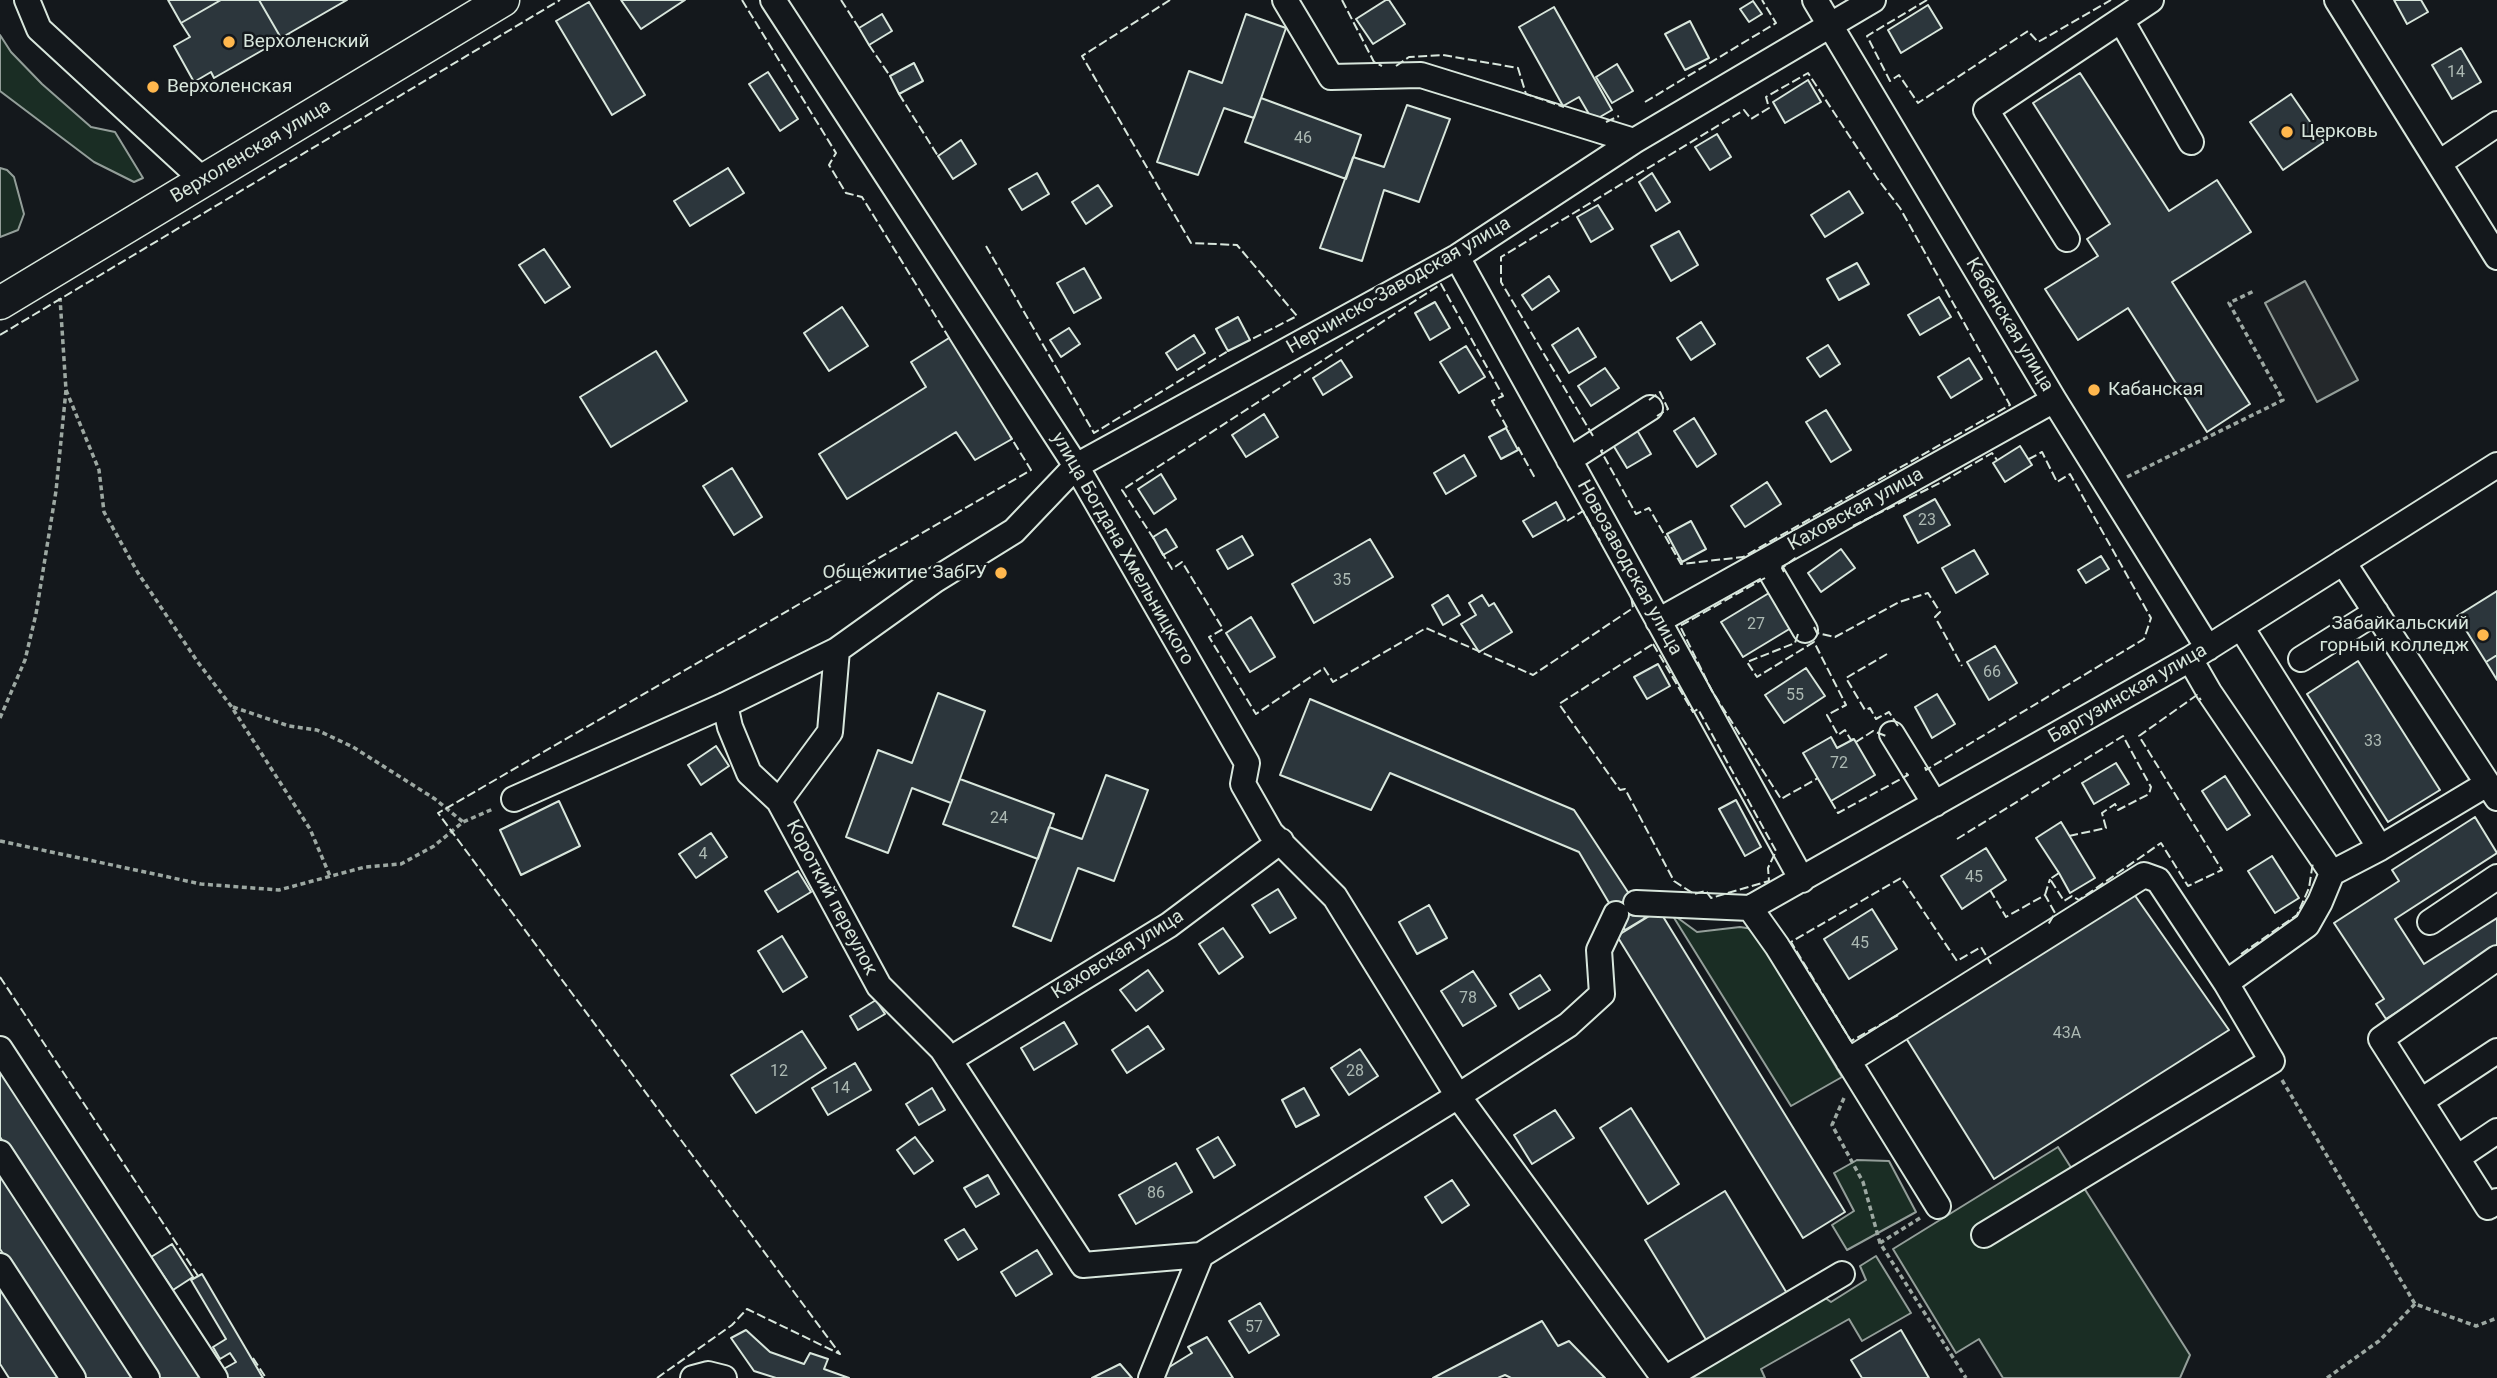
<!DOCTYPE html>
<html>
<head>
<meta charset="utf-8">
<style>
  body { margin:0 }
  canvas { display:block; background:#14181c }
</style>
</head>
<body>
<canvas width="2497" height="1378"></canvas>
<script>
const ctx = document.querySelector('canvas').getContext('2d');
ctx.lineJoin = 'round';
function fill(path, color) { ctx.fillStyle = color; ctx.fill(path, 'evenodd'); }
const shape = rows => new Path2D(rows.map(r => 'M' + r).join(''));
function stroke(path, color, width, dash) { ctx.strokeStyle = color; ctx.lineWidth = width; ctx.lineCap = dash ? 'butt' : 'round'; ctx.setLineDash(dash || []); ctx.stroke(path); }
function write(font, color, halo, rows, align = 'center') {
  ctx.font = font + ' Roboto,sans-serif'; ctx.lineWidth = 5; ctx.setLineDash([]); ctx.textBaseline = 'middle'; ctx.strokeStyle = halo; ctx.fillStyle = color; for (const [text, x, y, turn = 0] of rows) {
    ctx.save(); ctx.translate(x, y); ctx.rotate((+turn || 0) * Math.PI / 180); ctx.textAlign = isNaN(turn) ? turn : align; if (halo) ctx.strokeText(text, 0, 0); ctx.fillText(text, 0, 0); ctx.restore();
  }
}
const green = shape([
  [0,35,11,52,42,84,91,127,115,132,143,178,134,182,94,162,0,91,0,35],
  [0,168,7,170,14,177,24,214,18,230,0,237,0,168],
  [1671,913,1697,932,1740,927,1753,929,1842,1077,1791,1106,1671,913],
  [2058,1147,2190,1355,2180,1378,2003,1378,1979,1339,1956,1353,1893,1249,2058,1147],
  [1857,1160,1889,1161,1916,1212,1847,1250,1832,1225,1854,1211,1834,1173,1857,1160],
  [1876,1256,1911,1313,1862,1341,1849,1319,1761,1369,1765,1378,1688,1378,1824,1297,1831,1302,1866,1280,1860,1266,1876,1256]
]);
fill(green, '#1a2d24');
stroke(green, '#939e99', 2);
const parking = shape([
  [2305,281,2358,380,2317,402,2265,303,2305,281]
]);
fill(parking, '#24282b');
stroke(parking, '#939e99', 2);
const building = shape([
  [168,0,221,0,181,23,168,0],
  [221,0,259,0,281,38,289,35,214,78,211,72,194,82,174,46,190,37,181,23,221,0],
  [259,0,347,0,281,38,259,0],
  [621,0,685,0,641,29,621,0],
  [1386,0,1389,0,1405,24,1373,44,1356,19,1386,0],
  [2394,0,2421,0,2428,12,2407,24,2394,0],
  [1753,1,1762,14,1749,22,1740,9,1753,1],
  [589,2,645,95,612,115,556,21,589,2],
  [1928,5,1942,28,1901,53,1888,30,1928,5],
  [1554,7,1612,110,1593,121,1579,97,1563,106,1519,27,1554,7],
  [882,14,892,31,869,45,859,28,882,14],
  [1246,14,1286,28,1254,118,1224,108,1198,175,1157,162,1189,71,1222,83,1246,14],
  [1690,21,1709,58,1685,70,1665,34,1690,21],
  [2461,48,2481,82,2452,99,2432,65,2461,48],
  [914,63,923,81,899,94,890,76,914,63],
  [1617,64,1633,91,1612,103,1596,77,1617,64],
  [768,72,798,119,780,131,749,84,768,72],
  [2080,73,2169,211,2217,180,2251,232,2172,282,2250,404,2207,432,2128,308,2078,340,2045,289,2098,256,2087,239,2110,224,2033,103,2080,73],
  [1808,80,1821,102,1785,123,1773,102,1808,80],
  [2291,94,2324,142,2283,170,2250,122,2291,94],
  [1261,98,1361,135,1346,179,1245,142,1261,98],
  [1407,105,1450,119,1419,202,1384,190,1362,261,1320,248,1353,157,1384,167,1407,105],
  [1717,134,1731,157,1710,170,1695,147,1717,134],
  [961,140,976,164,953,179,938,156,961,140],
  [728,168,744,193,690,226,674,201,728,168],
  [1037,173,1049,194,1022,210,1009,189,1037,173],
  [1652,173,1670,202,1656,211,1639,182,1652,173],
  [1098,185,1112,206,1086,224,1072,202,1098,185],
  [1849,191,1863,213,1825,237,1811,215,1849,191],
  [1598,205,1613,229,1591,242,1577,217,1598,205],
  [1679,231,1698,265,1671,281,1651,246,1679,231],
  [544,249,570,287,545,303,519,265,544,249],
  [1857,263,1869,284,1839,300,1827,279,1857,263],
  [1084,268,1101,298,1074,313,1057,283,1084,268],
  [1549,276,1559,291,1532,310,1522,295,1549,276],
  [1939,297,1951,317,1920,335,1908,315,1939,297],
  [1435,302,1450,328,1430,340,1415,313,1435,302],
  [842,307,868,346,829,371,804,333,842,307],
  [1238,317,1250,340,1228,351,1216,329,1238,317],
  [1701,322,1715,344,1691,360,1677,338,1701,322],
  [1069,328,1080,344,1061,357,1050,340,1069,328],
  [1578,328,1596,357,1569,373,1552,345,1578,328],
  [1194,335,1205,353,1177,370,1166,353,1194,335],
  [949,338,1012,439,975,460,956,432,847,499,819,454,926,387,911,362,949,338],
  [1828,345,1840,364,1820,377,1807,358,1828,345],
  [1466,346,1485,377,1459,393,1440,362,1466,346],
  [656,351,687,401,611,447,580,397,656,351],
  [1969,358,1982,379,1951,398,1938,377,1969,358],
  [1341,360,1352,377,1323,395,1313,378,1341,360],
  [1605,368,1619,388,1591,406,1578,386,1605,368],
  [1826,410,1851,450,1831,462,1806,422,1826,410],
  [1264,414,1278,437,1246,457,1232,435,1264,414],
  [1694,418,1716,454,1697,467,1674,431,1694,418],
  [1634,425,1651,454,1627,468,1610,440,1634,425],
  [1506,428,1518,450,1501,459,1489,437,1506,428],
  [2020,446,2032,465,2005,482,1993,463,2020,446],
  [1464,455,1476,476,1446,494,1434,473,1464,455],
  [732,468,762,517,734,535,703,486,732,468],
  [1161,474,1176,499,1154,514,1138,489,1161,474],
  [1767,482,1781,504,1745,527,1731,506,1767,482],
  [1935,499,1950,525,1918,543,1904,516,1935,499],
  [1556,502,1565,519,1533,537,1523,521,1556,502],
  [1691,521,1706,549,1682,562,1667,534,1691,521],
  [1166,529,1177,547,1163,555,1153,537,1166,529],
  [1242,536,1253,555,1228,569,1217,550,1242,536],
  [1370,539,1393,577,1314,623,1292,584,1370,539],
  [1841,549,1855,568,1821,592,1808,573,1841,549],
  [1974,550,1988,574,1956,593,1942,568,1974,550],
  [2101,556,2109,569,2086,583,2078,570,2101,556],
  [2497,591,2497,655,2486,662,2457,616,2497,591],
  [1769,593,1791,628,1743,657,1721,622,1769,593],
  [1448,595,1460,615,1443,625,1432,605,1448,595],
  [1482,595,1489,606,1494,603,1512,632,1479,652,1461,624,1476,615,1469,603,1482,595],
  [1251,617,1275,657,1250,672,1226,633,1251,617],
  [1995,646,2017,683,1989,700,1967,662,1995,646],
  [2497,655,2497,680,2486,662,2497,655],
  [2358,661,2440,790,2388,822,2307,694,2358,661],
  [1658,664,1670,686,1647,699,1634,677,1658,664],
  [1806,668,1825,696,1784,723,1765,695,1806,668],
  [938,693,985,711,951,803,912,788,888,853,846,837,878,750,912,763,938,693],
  [1937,694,1955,724,1932,738,1915,707,1937,694],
  [1310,699,1574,810,1645,918,1625,930,1579,852,1390,773,1371,810,1280,775,1310,699],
  [1831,737,1837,748,1854,739,1875,775,1831,801,1803,753,1831,737],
  [716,746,729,766,701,785,688,765,716,746],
  [2116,763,2129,784,2094,804,2082,783,2116,763],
  [1106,775,1148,790,1114,881,1078,868,1051,941,1013,926,1049,827,1082,839,1106,775],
  [2225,776,2250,815,2227,830,2202,791,2225,776],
  [960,779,1054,814,1038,859,943,824,960,779],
  [1736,800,1761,847,1745,856,1719,809,1736,800],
  [559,801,580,846,521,875,500,830,559,801],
  [2475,817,2497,853,2395,919,2424,964,2497,918,2497,948,2386,1019,2376,1004,2384,999,2334,923,2399,881,2392,870,2475,817],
  [2061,822,2095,878,2070,893,2059,873,2036,838,2061,822],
  [711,833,727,857,696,878,679,854,711,833],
  [1986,848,2006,880,1962,909,1941,876,1986,848],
  [2272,856,2299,898,2275,913,2248,871,2272,856],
  [798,871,811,892,778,912,765,891,798,871],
  [2129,887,2229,1030,1994,1179,1906,1038,2129,887],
  [1278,889,1296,918,1270,933,1252,905,1278,889],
  [1429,905,1447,938,1417,954,1399,922,1429,905],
  [1872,909,1897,949,1849,979,1824,939,1872,909],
  [1659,910,1845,1212,1803,1238,1617,936,1659,910],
  [1223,928,1243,957,1219,974,1199,944,1223,928],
  [782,936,807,977,783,992,758,951,782,936],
  [1148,970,1163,991,1136,1011,1120,990,1148,970],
  [1473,971,1496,1006,1463,1026,1441,991,1473,971],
  [1540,975,1550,990,1519,1009,1510,994,1540,975],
  [876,1000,885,1014,858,1030,850,1016,876,1000],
  [1064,1022,1077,1044,1034,1070,1021,1048,1064,1022],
  [1148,1026,1164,1049,1127,1073,1112,1050,1148,1026],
  [802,1031,826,1068,756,1113,731,1075,802,1031],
  [1360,1049,1378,1076,1349,1095,1331,1068,1360,1049],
  [855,1063,871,1090,828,1115,812,1088,855,1063],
  [0,1070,201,1378,158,1378,0,1137,0,1070],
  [932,1088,945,1110,919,1125,906,1104,932,1088],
  [1304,1088,1319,1115,1296,1127,1282,1100,1304,1088],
  [1631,1108,1679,1184,1648,1204,1600,1128,1631,1108],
  [1555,1110,1574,1138,1532,1164,1514,1135,1555,1110],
  [915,1137,933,1161,914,1174,897,1150,915,1137],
  [1218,1137,1235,1165,1214,1178,1197,1149,1218,1137],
  [1176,1163,1192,1192,1136,1224,1119,1195,1176,1163],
  [0,1165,140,1378,85,1378,0,1249,0,1165],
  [988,1175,999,1194,976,1207,964,1188,988,1175],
  [1452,1180,1469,1205,1442,1223,1425,1197,1452,1180],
  [1725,1191,1788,1295,1708,1343,1645,1240,1725,1191],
  [964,1229,977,1249,958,1260,945,1240,964,1229],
  [172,1244,193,1277,173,1290,151,1257,172,1244],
  [1037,1250,1052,1274,1016,1296,1001,1272,1037,1250],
  [202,1274,263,1378,222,1378,218,1372,236,1362,230,1353,220,1359,213,1347,226,1339,191,1280,202,1274],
  [0,1280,65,1378,9,1378,0,1364,0,1280],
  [1260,1303,1279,1335,1249,1353,1229,1321,1260,1303],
  [1542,1321,1558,1346,1569,1341,1605,1378,1511,1378,1505,1375,1498,1378,1433,1378,1542,1321],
  [746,1330,770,1352,804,1364,810,1353,828,1359,824,1369,849,1378,776,1378,754,1371,731,1338,746,1330],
  [1901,1330,1929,1378,1862,1378,1851,1360,1901,1330],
  [1207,1337,1233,1378,1161,1378,1166,1369,1192,1353,1188,1347,1207,1337],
  [1120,1364,1132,1378,1092,1378,1120,1364]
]);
fill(building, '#2c363c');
stroke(building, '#d8e6dc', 2);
const minor = shape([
  [27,0,39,29,204,181],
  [773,0,1076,466,1247,763,1243,784,1271,833,1335,897,1458,1096,1201,1255,1151,1378],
  [1285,0,1331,77,1421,75,1634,141],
  [1815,0,2054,400,2208,648],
  [2337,0,2497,257],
  [2121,20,2191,142],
  [2439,163,2497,124],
  [2067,239,1986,110,2151,0],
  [1457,257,1802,880],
  [1569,460,1650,408],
  [1765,562,1805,630],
  [2343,562,2497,798],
  [1658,621,2054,400],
  [2241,627,2380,848,2487,784],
  [2301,659,2376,612],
  [725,705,730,727,749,773,779,801],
  [1892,734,1935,804],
  [514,799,725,705,837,650],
  [2332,873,2380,848],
  [1636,903,1750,908],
  [1750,908,2190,659,2497,465],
  [1750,908,1777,946,1938,1206],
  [1616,914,1599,950,1602,994,1568,1025,1458,1096,1664,1378],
  [2430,922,2497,877],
  [2497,958,2381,1039,2488,1207,2497,1201],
  [0,1049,215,1378],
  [949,1060,1169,925,1281,841],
  [1848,1061,2144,875,2158,880,2226,983],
  [2421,1101,2497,1051],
  [0,1153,147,1378],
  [2457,1158,2497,1131],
  [1984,1235,2272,1061,2226,983,2307,925,2320,902,2332,873,2209,692,2190,659],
  [1201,1255,1083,1265,942,1049,879,986,779,801,830,732,837,650,935,580,1014,531,1076,466,1457,257,1634,141,1873,0],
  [0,1266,73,1378],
  [693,1378,708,1374,724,1378],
  [1666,1378,1842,1274]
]);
const major = shape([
  [0,303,503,0]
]);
stroke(minor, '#d8e6dc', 28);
stroke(major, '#d8e6dc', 35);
stroke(shape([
  [66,390,99,470,104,512,138,573,197,661,231,706,310,829,330,876],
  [2127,477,2283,400,2229,303,2254,291],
  [233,707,289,726,317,730,353,747,435,799,463,822],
  [0,718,25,660,36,614,56,491,66,390,60,298],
  [0,841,201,884,279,890,365,867,401,864,434,846,463,822,493,809],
  [2282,1080,2415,1304,2476,1326,2497,1318],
  [1844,1098,1832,1125,1863,1182,1880,1243],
  [1920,1218,1880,1243,1966,1378],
  [2327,1378,2379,1341,2415,1304]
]), '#9da8a2', 3.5, [5, 3.5]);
stroke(minor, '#14181c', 24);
stroke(major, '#14181c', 32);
stroke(shape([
  [742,0,836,153,829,165,846,193,862,197,951,341],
  [841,0,859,28],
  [1170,0,1082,56,1191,243,1237,245,1297,316,1250,340],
  [1342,0,1374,62,1382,66],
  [1927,0,1867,36,1890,81,1899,75,1918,103,2028,31,2038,42,2111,0],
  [869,45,890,76],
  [1396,66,1409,57,1443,55,1518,68,1526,94,1564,107],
  [899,94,938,156],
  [1645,102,1776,23,1762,0],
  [1606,122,1619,116],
  [986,246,1094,433,1228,351],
  [0,335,560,0],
  [1649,400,1660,392,1668,409,1657,416],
  [1593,436,1501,282,1501,257,1744,110,1751,119,1769,108,1766,97,1808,73,1877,178,1900,208,2010,405,1743,557,1681,564,1649,508,1636,514,1601,451,1603,450],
  [1518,447,1536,480],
  [1567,521,1583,511,1600,541],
  [1853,526,1944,481,1992,453,1997,460],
  [1154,539,1122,490,1441,284,1503,396,1492,401,1509,431],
  [1161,551,1172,569,1182,562,1223,629,1209,637,1256,714,1324,668,1333,682,1426,628,1533,675,1633,608,1631,596],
  [1784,572,1782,568,1798,556],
  [1765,578,1680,626,1712,691,1781,799,1818,778],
  [1814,627,1817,633,1835,637,1899,602,1928,593,1940,612,1935,617,1962,666],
  [1798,634,1795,643,1747,662,1757,677,1814,642,1846,705,1827,715,1838,735,1845,730,1851,740,1854,739,1856,742,1873,731,1886,736],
  [1653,644,1693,712,1698,709,1776,851,1768,868,1769,881,1711,898,1706,891,1694,894,1674,881,1625,789,1620,790,1559,704,1653,644],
  [1887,654,1846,678,1865,710,1870,708,1876,719,1889,712,1898,726],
  [1925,767,1926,770,2144,639,2151,618,2070,474,2057,482,2042,452,2029,459],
  [1831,801,1838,813,1908,775,1906,773],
  [1957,839,2123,736,2151,787,2149,794,2118,810,2115,804,2102,813,2106,828,2069,836],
  [2059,873,2050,879,2064,901,2072,896,2079,900,2161,843,2188,886,2222,870,2139,736,2197,695,2201,700],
  [1990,890,2006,917,2045,895,2055,913,2048,925],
  [2045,895,2050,879],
  [2241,954,2297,915,2309,888,2313,862],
  [0,977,200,1279],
  [1898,1015,1851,1041,1791,942,1901,878,1957,961,1981,947,1991,964],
  [253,1358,266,1378],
  [657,1378,732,1325,747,1309,840,1354,438,813,1031,470,1010,436]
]), '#d8e6dc', 2, [9, 3.5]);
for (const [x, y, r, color] of [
  [229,42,7,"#ffb74d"],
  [153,87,7,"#ffb74d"],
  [2287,132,7,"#ffb74d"],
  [2094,390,7,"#ffb74d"],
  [1001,573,7,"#ffb74d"],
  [2483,635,7,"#ffb74d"]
]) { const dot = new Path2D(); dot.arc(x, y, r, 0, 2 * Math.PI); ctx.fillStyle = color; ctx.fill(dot); stroke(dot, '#14181c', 2.5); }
write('16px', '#adbab4', null, [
  ["14",2456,73],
  ["46",1303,139],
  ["23",1927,521],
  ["35",1342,581],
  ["27",1756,625],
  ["66",1992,673],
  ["55",1795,696],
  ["33",2373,742],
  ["72",1839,764],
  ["24",999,819],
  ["4",703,855],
  ["45",1974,878],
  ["45",1860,944],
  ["78",1468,999],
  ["43А",2067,1034],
  ["12",779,1072],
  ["28",1355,1072],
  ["14",841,1089],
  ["86",1156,1194],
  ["57",1254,1328]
]);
write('19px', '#d8e6dc', '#14181c', [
  ["Верхоленский",243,42],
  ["Верхоленская",167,87],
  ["Церковь",2301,132],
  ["Кабанская",2108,390],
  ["Общежитие ЗабГУ",987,573,"right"],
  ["Забайкальский",2469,624,"right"],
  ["горный колледж",2469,646,"right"]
], 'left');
write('19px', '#d8e6dc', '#14181c', [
  ["Верхоленская улица",251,152,-31],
  ["Нерчинско-Заводская улица",1399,286,-30],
  ["Кабанская улица",2009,325,59],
  ["Каховская улица",1856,510,-29],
  ["улица Богдана Хмельницкого",1122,549,60],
  ["Новозаводская улица",1629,568,61],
  ["Баргузинская улица",2128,694,-30],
  ["Короткий переулок",831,898,62],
  ["Каховская улица",1118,955,-32]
]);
</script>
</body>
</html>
